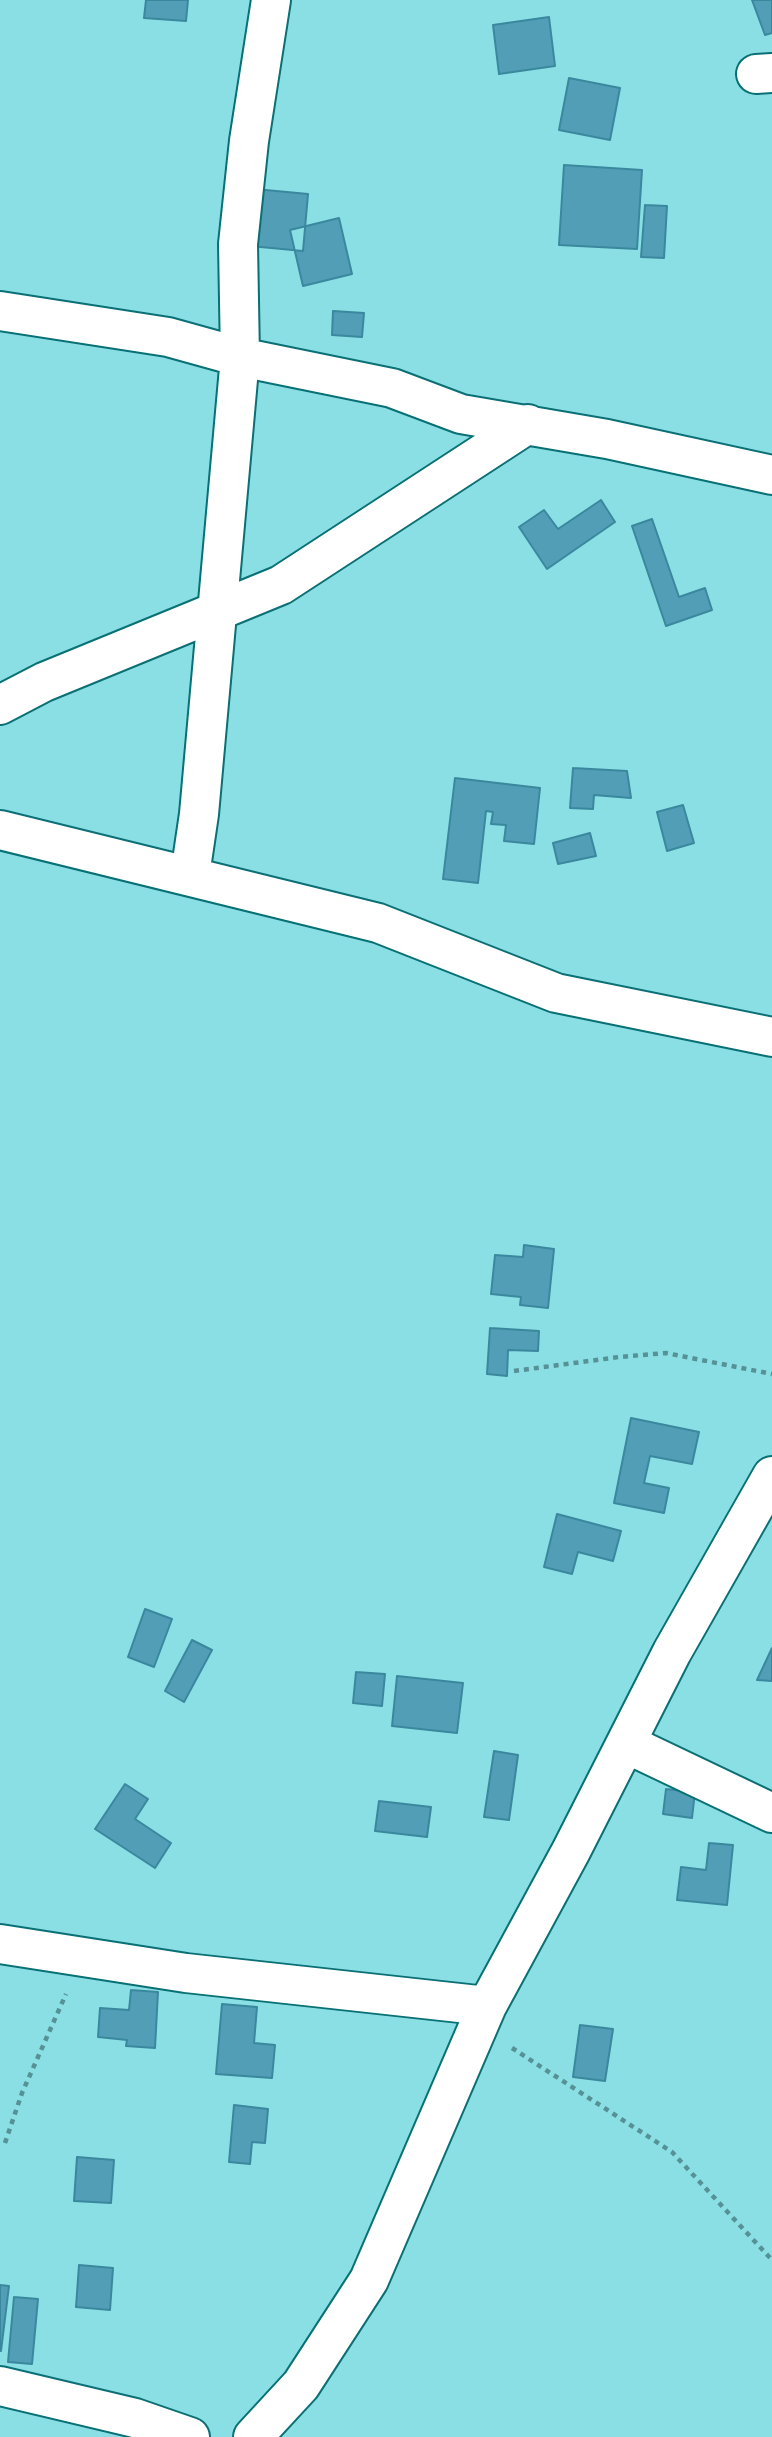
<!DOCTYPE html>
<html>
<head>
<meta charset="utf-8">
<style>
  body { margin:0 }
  canvas { display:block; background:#8adfe4 }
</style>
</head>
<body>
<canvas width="772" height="2437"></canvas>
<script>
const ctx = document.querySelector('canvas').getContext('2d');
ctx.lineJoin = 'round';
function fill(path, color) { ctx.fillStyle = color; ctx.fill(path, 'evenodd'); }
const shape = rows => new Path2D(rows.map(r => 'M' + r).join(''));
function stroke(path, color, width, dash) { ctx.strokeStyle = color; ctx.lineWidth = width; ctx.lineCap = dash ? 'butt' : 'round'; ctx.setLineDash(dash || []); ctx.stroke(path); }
const building = shape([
  [146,0,188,0,186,21,144,18,146,0],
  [752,0,772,0,772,33,765,35,752,0],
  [549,17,555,66,499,74,493,25,549,17],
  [569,78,620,88,610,140,559,130,569,78],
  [564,165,642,170,637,249,559,245,564,165],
  [255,189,308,194,303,251,250,246,255,189],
  [645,205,667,206,664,258,641,257,645,205],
  [339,218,352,274,303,286,290,230,339,218],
  [333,311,364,313,362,337,332,335,333,311],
  [601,500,615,522,547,569,519,527,544,510,558,529,601,500],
  [652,519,679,597,705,588,712,610,666,626,632,526,652,519],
  [573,768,627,771,631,798,594,795,593,809,570,808,573,768],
  [455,778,540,788,534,844,504,841,506,825,491,824,493,812,486,811,478,883,443,879,455,778],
  [683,805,694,843,667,851,657,812,683,805],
  [590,833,596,856,558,864,553,843,590,833],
  [524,1245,554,1249,548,1308,520,1305,521,1297,491,1294,495,1255,523,1257,524,1245],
  [490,1328,539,1331,538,1351,508,1350,507,1376,487,1374,490,1328],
  [631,1418,699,1432,692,1464,650,1456,644,1483,669,1488,664,1513,614,1503,631,1418],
  [557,1514,621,1531,613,1561,578,1552,572,1574,544,1567,557,1514],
  [145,1609,172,1619,154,1667,128,1657,145,1609],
  [192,1640,212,1650,184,1702,165,1691,192,1640],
  [772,1648,772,1681,757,1680,772,1648],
  [356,1672,385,1674,382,1706,353,1703,356,1672],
  [397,1676,463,1683,457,1733,392,1726,397,1676],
  [494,1751,518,1755,509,1820,484,1817,494,1751],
  [125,1784,148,1799,135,1819,171,1843,155,1868,95,1829,125,1784],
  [666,1789,695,1792,692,1818,663,1814,666,1789],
  [379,1801,431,1807,427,1837,375,1831,379,1801],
  [709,1843,733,1845,727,1905,677,1900,681,1867,706,1870,709,1843],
  [131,1990,158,1992,155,2048,126,2046,127,2040,98,2037,100,2008,129,2010,131,1990],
  [222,2004,257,2007,254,2043,275,2045,272,2078,216,2074,222,2004],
  [580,2025,613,2029,605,2081,573,2077,580,2025],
  [234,2105,268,2109,265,2143,252,2142,250,2164,229,2162,234,2105],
  [77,2157,114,2160,111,2203,74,2201,77,2157],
  [79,2265,113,2268,110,2310,76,2307,79,2265],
  [0,2285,9,2286,1,2351,0,2351,0,2285],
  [14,2297,38,2299,32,2364,8,2362,14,2297]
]);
fill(building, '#529eb6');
stroke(building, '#3a889e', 2);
const minor = shape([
  [756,74,772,73],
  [0,311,168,337,240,357,392,388,461,414,607,439,772,475],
  [0,705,44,682,281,585,528,424],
  [0,830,378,923,556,993,772,1037],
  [190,875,199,814,240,357,238,244,249,141,271,0],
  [627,1744,772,1813],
  [0,1944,186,1973,487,2006],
  [0,2386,135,2418,190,2437],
  [253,2437,301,2385,369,2280,487,2006,571,1851,672,1652,772,1476]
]);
stroke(minor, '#097075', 42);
stroke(shape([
  [514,1371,619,1357,666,1353,772,1374],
  [512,2048,672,2152,772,2260],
  [5,2143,22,2093,66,1994]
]), '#559195', 4.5, [5, 5]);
stroke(minor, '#fff', 38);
</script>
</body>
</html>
